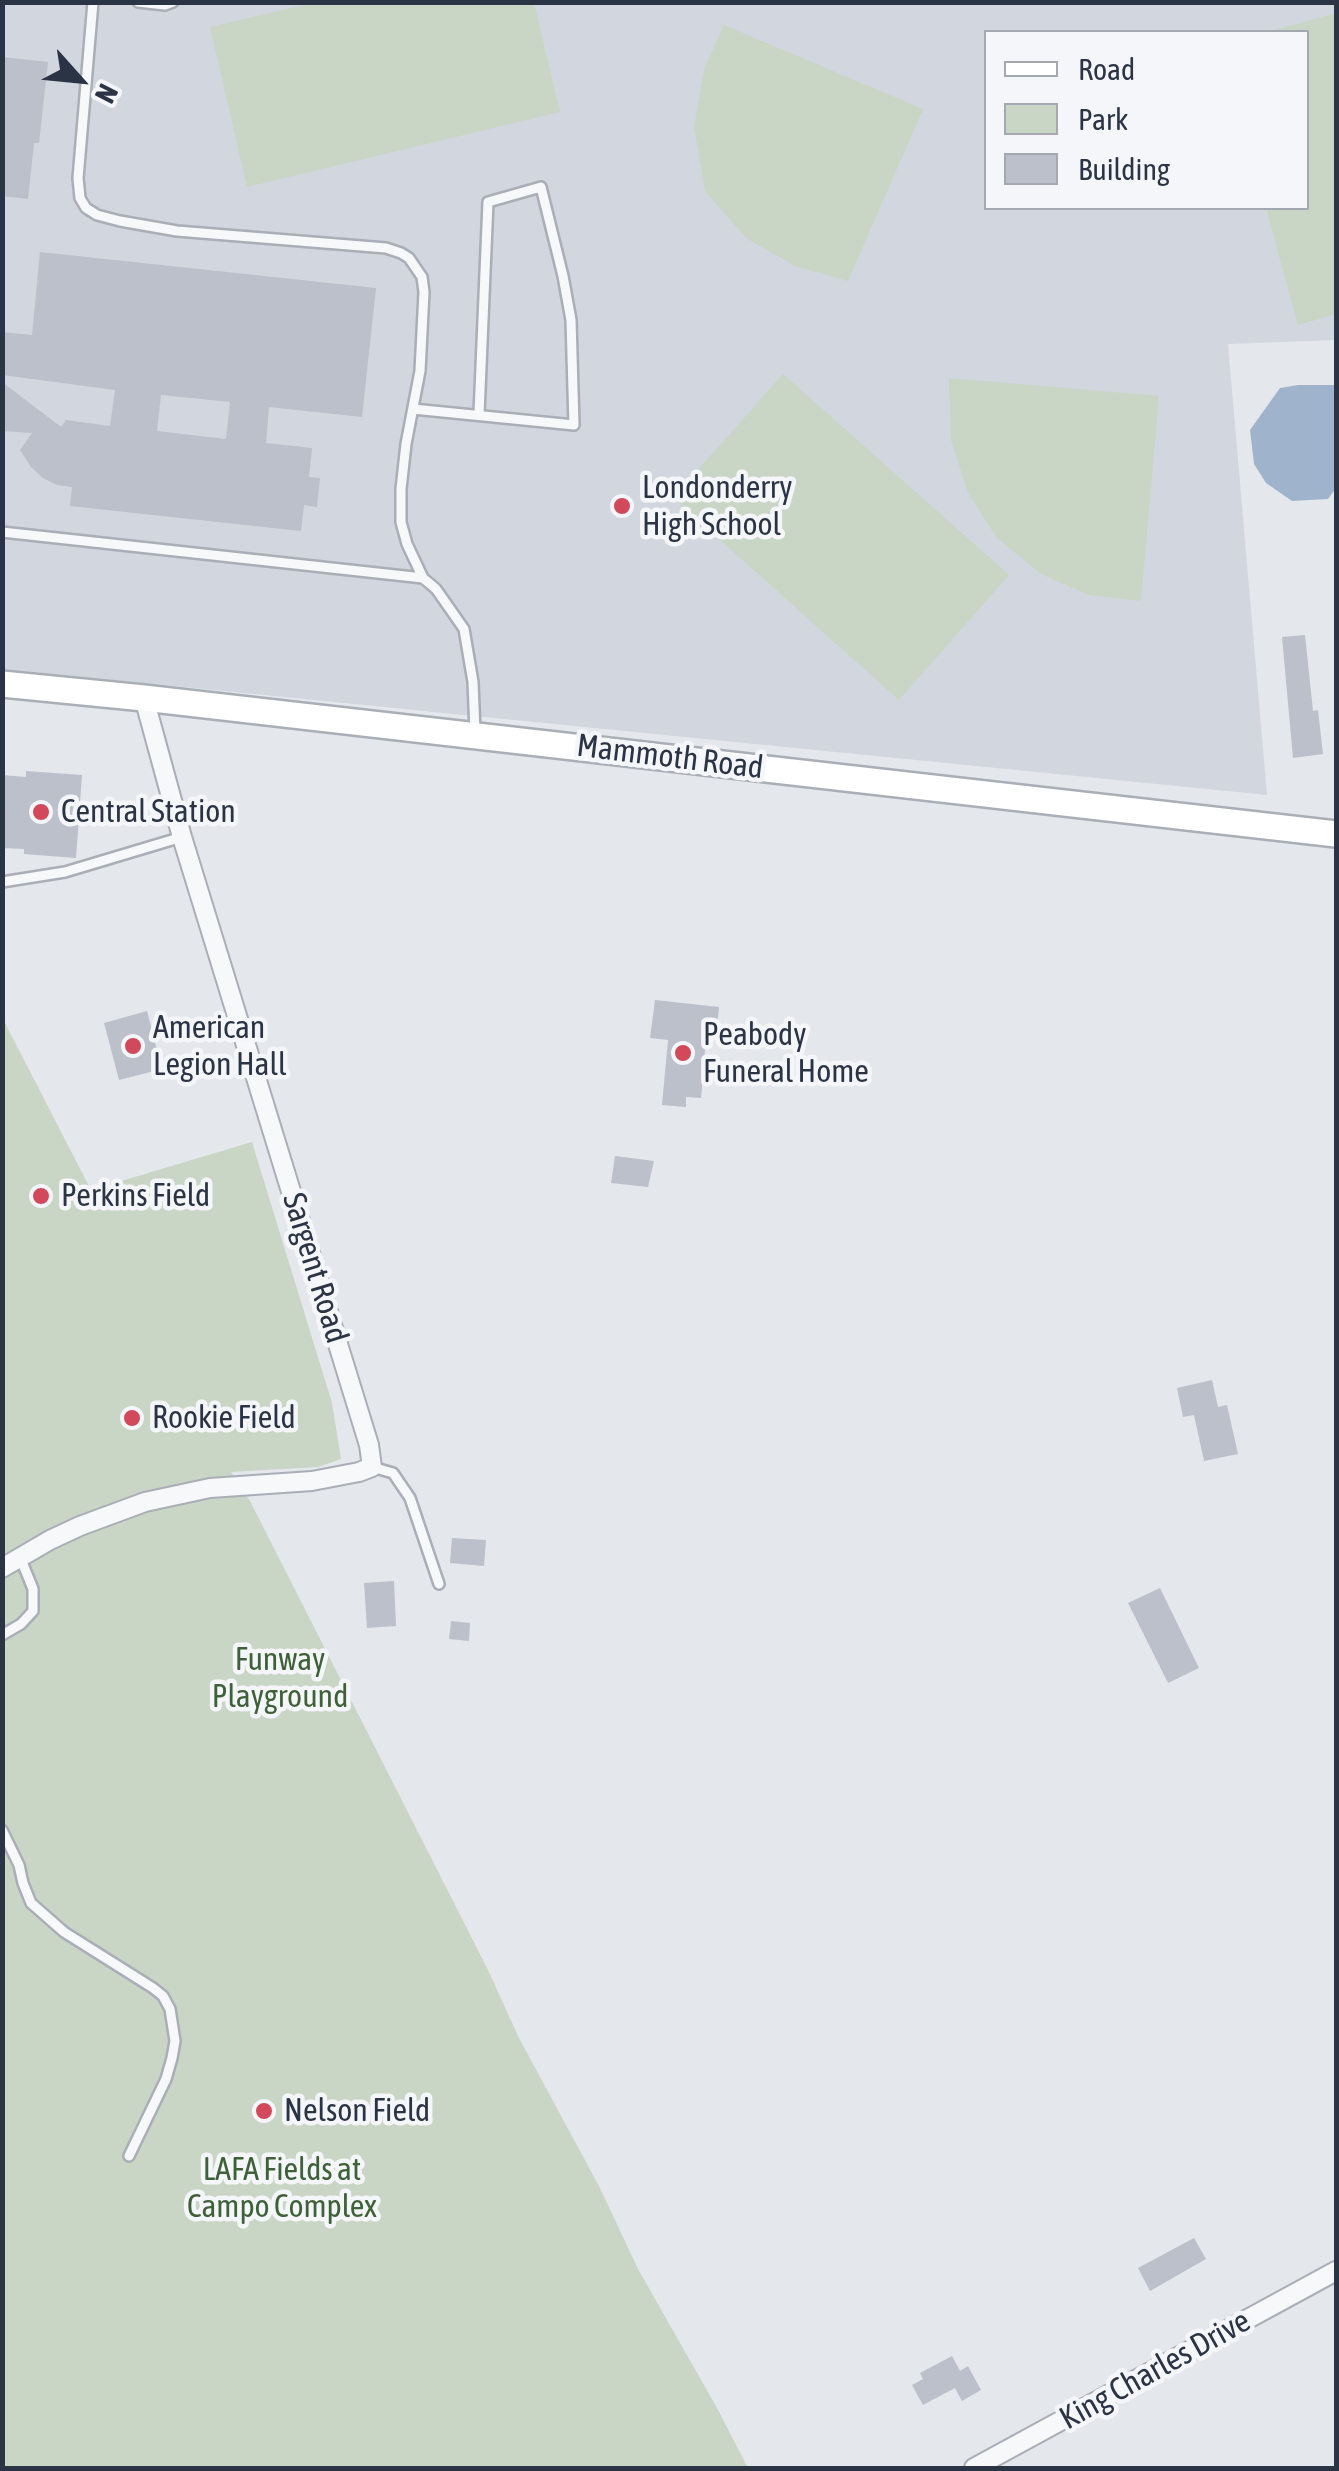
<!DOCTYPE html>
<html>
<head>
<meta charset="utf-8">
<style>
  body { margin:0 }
  #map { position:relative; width:1339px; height:2471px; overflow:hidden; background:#e4e7ec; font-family:"Asap Condensed",sans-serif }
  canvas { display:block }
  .frame { position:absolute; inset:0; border:5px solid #2b3445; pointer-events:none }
  .legend { position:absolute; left:984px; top:30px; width:325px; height:180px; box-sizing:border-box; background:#f4f6f9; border:2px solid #a4a8b1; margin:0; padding:12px 18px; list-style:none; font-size:30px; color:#2b3445 }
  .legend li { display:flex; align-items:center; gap:20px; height:50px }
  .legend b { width:50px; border:2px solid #a4a8b1 }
  .north { position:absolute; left:30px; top:30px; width:100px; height:100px; -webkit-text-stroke:8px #f4f6f9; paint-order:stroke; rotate:117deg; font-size:28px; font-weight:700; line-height:40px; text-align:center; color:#2b3445 }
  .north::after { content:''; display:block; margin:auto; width:35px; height:45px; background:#2b3445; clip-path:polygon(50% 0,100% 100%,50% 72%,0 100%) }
</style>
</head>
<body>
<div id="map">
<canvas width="1339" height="2471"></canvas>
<div class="frame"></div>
<ul class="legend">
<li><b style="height:12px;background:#fff"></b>Road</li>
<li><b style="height:28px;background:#c9d6c5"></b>Park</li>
<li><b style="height:28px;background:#bbc0ca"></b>Building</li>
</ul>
<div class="north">N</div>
</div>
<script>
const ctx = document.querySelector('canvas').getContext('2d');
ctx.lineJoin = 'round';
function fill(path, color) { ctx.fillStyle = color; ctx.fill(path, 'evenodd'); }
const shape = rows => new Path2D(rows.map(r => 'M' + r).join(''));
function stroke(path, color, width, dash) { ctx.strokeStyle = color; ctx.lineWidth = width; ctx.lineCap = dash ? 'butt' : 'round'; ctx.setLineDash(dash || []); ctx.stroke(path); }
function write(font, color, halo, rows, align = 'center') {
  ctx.font = font + ' "Asap Condensed",sans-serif'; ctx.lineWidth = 9; ctx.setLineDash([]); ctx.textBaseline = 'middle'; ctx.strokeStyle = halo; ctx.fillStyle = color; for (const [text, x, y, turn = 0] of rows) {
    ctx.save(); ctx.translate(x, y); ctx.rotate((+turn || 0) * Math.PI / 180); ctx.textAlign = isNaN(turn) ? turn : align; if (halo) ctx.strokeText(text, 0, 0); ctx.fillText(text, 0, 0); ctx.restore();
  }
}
fill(shape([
  [2,3,1336,3,1336,340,1228,344,1267,795,3,669],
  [986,32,1306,32,1306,208,986,208]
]), '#d2d6de');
fill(shape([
  [313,3,534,3,560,112,247,187,210,27],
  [1336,13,1336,314,1298,325,1266,208,1306,208,1306,32,1267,32],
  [724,25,923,109,848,281,795,266,746,238,705,191,694,127,704,69],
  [783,374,1009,575,899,700,673,498],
  [949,378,1159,396,1141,601,1089,595,1041,574,997,538,968,493,951,440],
  [3,1019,91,1190,252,1142,332,1403,341,1459,318,1467,231,1472,250,1501,488,1970,519,2038,600,2188,638,2269,717,2408,748,2468,3,2468]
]), '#c9d6c5');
fill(shape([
  [1298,385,1336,385,1336,488,1328,499,1292,501,1266,483,1254,464,1250,430,1280,388]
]), '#9fb4cc');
fill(shape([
  [2,57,48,62,39,143,34,143,28,199,2,196],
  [40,252,376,288,362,417,269,407,266,443,312,448,309,477,320,478,317,507,304,505,301,531,70,506,72,487,57,485,43,478,31,467,20,450,32,433,2,431,2,382,61,427,66,420,110,426,115,390,2,375,2,332,32,335],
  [161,395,230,402,226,439,157,431],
  [1305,635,1313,711,1318,710,1323,754,1293,758,1282,637],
  [26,771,82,775,76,858,24,854,24,849,2,848,2,775,26,777],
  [655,1000,719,1007,716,1039,706,1038,701,1098,686,1097,686,1107,662,1105,668,1040,650,1038],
  [147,1011,162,1069,119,1080,104,1023],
  [615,1156,654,1161,648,1187,611,1183],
  [1212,1380,1218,1407,1227,1405,1238,1454,1204,1461,1194,1415,1183,1417,1177,1388],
  [452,1538,486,1540,484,1566,450,1563],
  [394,1581,396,1626,367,1628,364,1583],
  [1160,1588,1199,1668,1168,1683,1128,1603],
  [451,1621,470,1623,469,1641,449,1639],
  [1194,2238,1206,2259,1150,2291,1138,2268],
  [952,2356,960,2371,968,2366,981,2390,962,2401,955,2388,923,2405,912,2385,923,2379,920,2373]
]), '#bbc0ca');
const lane = shape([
  [93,2,78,178,80,198,86,208,97,215,120,221,177,231,386,248,401,253,409,258,422,277,424,292,420,371,406,444,401,489,401,522,407,544,423,578],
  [138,2,165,5,173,2],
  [413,409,574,425,571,320,563,276,541,187,488,202,479,414],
  [2,532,423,578,436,589,464,629,473,682,475,732],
  [2,882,65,872,182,837],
  [372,1467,393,1473,410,1498,439,1584],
  [2,1635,21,1624,33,1611,33,1589,20,1557],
  [2,1830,19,1865,23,1883,31,1903,64,1932,153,1988,163,1996,170,2009,175,2041,172,2058,166,2079,129,2156]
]);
const street = shape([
  [2,1568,50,1540,80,1526,145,1502,210,1488,312,1481,359,1472,372,1467,369,1445,182,837,144,698],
  [974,2468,1336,2271]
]);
const secondary = shape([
  [2,684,144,698,1336,834]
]);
stroke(lane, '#a9aeb7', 14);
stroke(street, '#a9aeb7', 22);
stroke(secondary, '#a9aeb7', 30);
stroke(lane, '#f7f8fa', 9);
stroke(street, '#f7f8fa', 18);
stroke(secondary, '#fff', 25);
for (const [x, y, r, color] of [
  [622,506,10,"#d1495b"],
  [41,812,10,"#d1495b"],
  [133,1046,10,"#d1495b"],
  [683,1053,10,"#d1495b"],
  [41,1196,10,"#d1495b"],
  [132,1418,10,"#d1495b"],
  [264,2111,10,"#d1495b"]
]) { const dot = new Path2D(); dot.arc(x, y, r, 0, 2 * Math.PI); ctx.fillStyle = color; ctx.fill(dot); stroke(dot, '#f4f6f9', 4); }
write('32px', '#2b3445', '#f4f6f9', [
  ["Londonderry",642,488],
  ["High School",642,525],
  ["Central Station",61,812],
  ["American",153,1028],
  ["Legion Hall",153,1065],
  ["Peabody",703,1035],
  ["Funeral Home",703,1072],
  ["Perkins Field",61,1196],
  ["Rookie Field",152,1418],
  ["Nelson Field",284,2111]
], 'left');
write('32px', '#2b3445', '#f4f6f9', [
  ["Mammoth Road",670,757,7],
  ["Sargent Road",315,1268,73],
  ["King Charles Drive",1155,2370,-29]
]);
write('32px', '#3f6138', '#f4f6f9', [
  ["Funway",280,1660],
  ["Playground",280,1697],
  ["LAFA Fields at",282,2170],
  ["Campo Complex",282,2207]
]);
</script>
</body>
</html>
